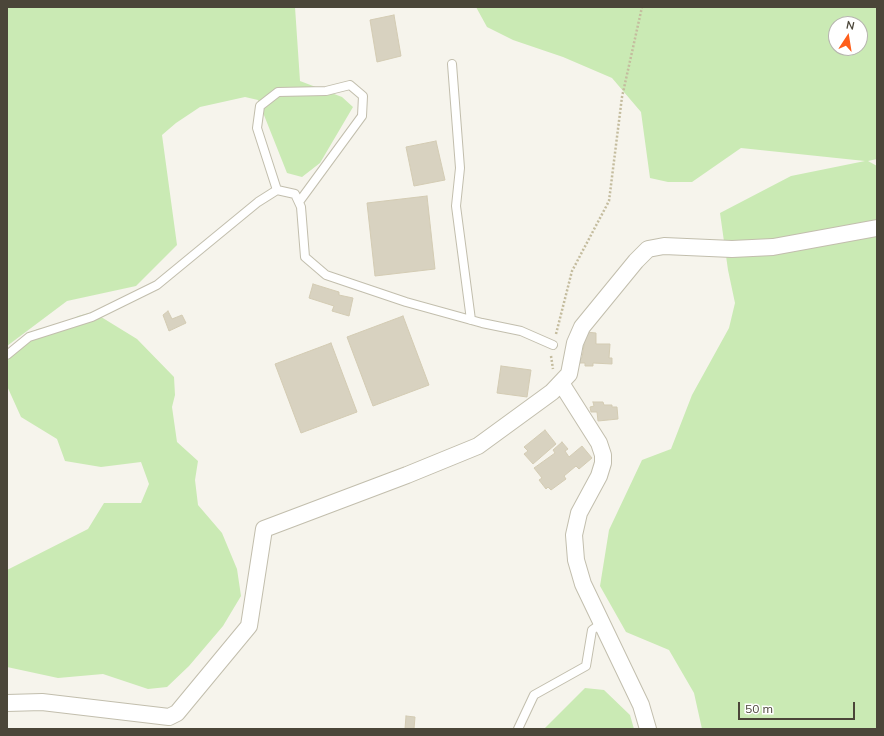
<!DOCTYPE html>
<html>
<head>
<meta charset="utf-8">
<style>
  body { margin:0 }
  #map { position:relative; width:884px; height:736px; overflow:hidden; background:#f6f4ec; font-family:Mulish,sans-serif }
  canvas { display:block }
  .frame { position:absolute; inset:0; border:8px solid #4b4639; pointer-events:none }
  .north { position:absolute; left:828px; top:16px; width:40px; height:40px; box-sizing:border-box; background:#fff; border:1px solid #b7b5b0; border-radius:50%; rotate:12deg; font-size:11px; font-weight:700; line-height:16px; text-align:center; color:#4b4639 }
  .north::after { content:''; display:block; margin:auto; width:14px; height:18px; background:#fe5e1a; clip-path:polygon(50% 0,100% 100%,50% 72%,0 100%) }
  .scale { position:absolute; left:738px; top:702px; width:117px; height:18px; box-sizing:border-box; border:2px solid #4b4639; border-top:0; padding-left:5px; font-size:12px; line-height:14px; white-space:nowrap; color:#4b4639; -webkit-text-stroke:3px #fff; paint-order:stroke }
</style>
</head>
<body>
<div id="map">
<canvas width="884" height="736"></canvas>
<div class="frame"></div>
<div class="north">N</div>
<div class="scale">50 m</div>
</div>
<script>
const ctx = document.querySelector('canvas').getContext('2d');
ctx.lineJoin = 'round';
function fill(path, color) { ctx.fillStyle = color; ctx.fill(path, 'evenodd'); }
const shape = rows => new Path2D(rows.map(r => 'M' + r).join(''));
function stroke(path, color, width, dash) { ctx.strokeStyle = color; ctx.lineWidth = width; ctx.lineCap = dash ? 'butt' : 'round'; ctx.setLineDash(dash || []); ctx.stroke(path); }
fill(shape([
  [7,7,295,7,300,81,342,97,353,107,320,163,302,177,287,173,258,100,245,97,200,107,176,123,162,135,177,245,136,286,67,301,7,346],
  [476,7,877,7,877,159,868,161,877,166,877,729,702,729,694,693,669,650,626,632,600,586,609,530,642,460,671,449,692,395,729,328,735,303,728,270,720,213,791,176,865,161,741,148,692,182,668,182,650,178,641,112,612,78,563,57,513,40,487,27],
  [836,24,860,24,860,48,836,48],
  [93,312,137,339,174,377,175,395,172,407,177,442,198,461,195,480,198,505,222,533,237,569,241,596,223,626,189,666,167,687,148,689,103,674,58,678,7,667,7,570,88,529,104,503,141,503,149,484,141,462,101,467,65,461,57,439,21,417,7,386,7,366,9,356,37,329,61,326,78,316],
  [585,688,604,690,630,715,634,729,544,729]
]), '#caeab4');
const building = shape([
  [394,15,401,56,377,62,370,20,394,15],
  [436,141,445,180,414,186,406,147,436,141],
  [427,196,435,269,375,276,367,203,427,196],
  [313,284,339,292,339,295,353,298,349,316,332,311,334,306,309,298,313,284],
  [168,311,172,319,182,315,186,323,169,331,163,315,168,311],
  [403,316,429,385,373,406,347,337,403,316],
  [586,332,596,333,596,344,610,344,609,358,612,358,612,364,593,363,593,366,585,366,585,363,579,363,579,358,582,358,586,332],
  [331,343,357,412,301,433,275,364,331,343],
  [501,366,531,370,527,397,497,393,501,366],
  [593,402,603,402,604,405,612,405,612,407,617,407,618,419,598,421,597,412,591,412,590,407,594,406,593,402],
  [545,430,556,444,533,464,524,454,528,451,524,447,545,430],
  [562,442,568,449,565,451,569,457,582,446,592,458,579,469,576,466,564,476,566,479,551,490,548,487,546,489,539,480,542,478,534,468,555,453,553,450,562,442],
  [406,716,415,717,414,729,405,729,406,716]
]);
fill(building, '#d8d2c0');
stroke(building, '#d3cbb3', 1);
const lane = shape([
  [452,64,460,168,456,206,471,320],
  [277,190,257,128,260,106,278,92,326,91,350,85,363,96,362,116,299,202],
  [7,355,29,337,92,317,157,285,258,202,277,190,295,194,301,207,305,257,326,275,406,302,482,323,521,331,553,345],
  [518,729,534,695,586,666,592,630,602,623]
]);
const street = shape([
  [561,383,599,443,603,455,603,463,599,476,579,513,574,535,576,560,583,584,641,705,648,729],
  [7,703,42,702,169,717,177,713,249,626,264,529,407,475,478,446,552,392,569,374,575,343,582,327,636,261,648,249,664,246,732,249,773,247,877,228]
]);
stroke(lane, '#c2bead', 10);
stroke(street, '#c2bead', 18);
stroke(shape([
  [556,334,572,271,609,201,622,97,642,7],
  [551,356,553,369]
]), '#c4bc9e', 2.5, [2, 2]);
stroke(lane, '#fff', 8);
stroke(street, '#fff', 16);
</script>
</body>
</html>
